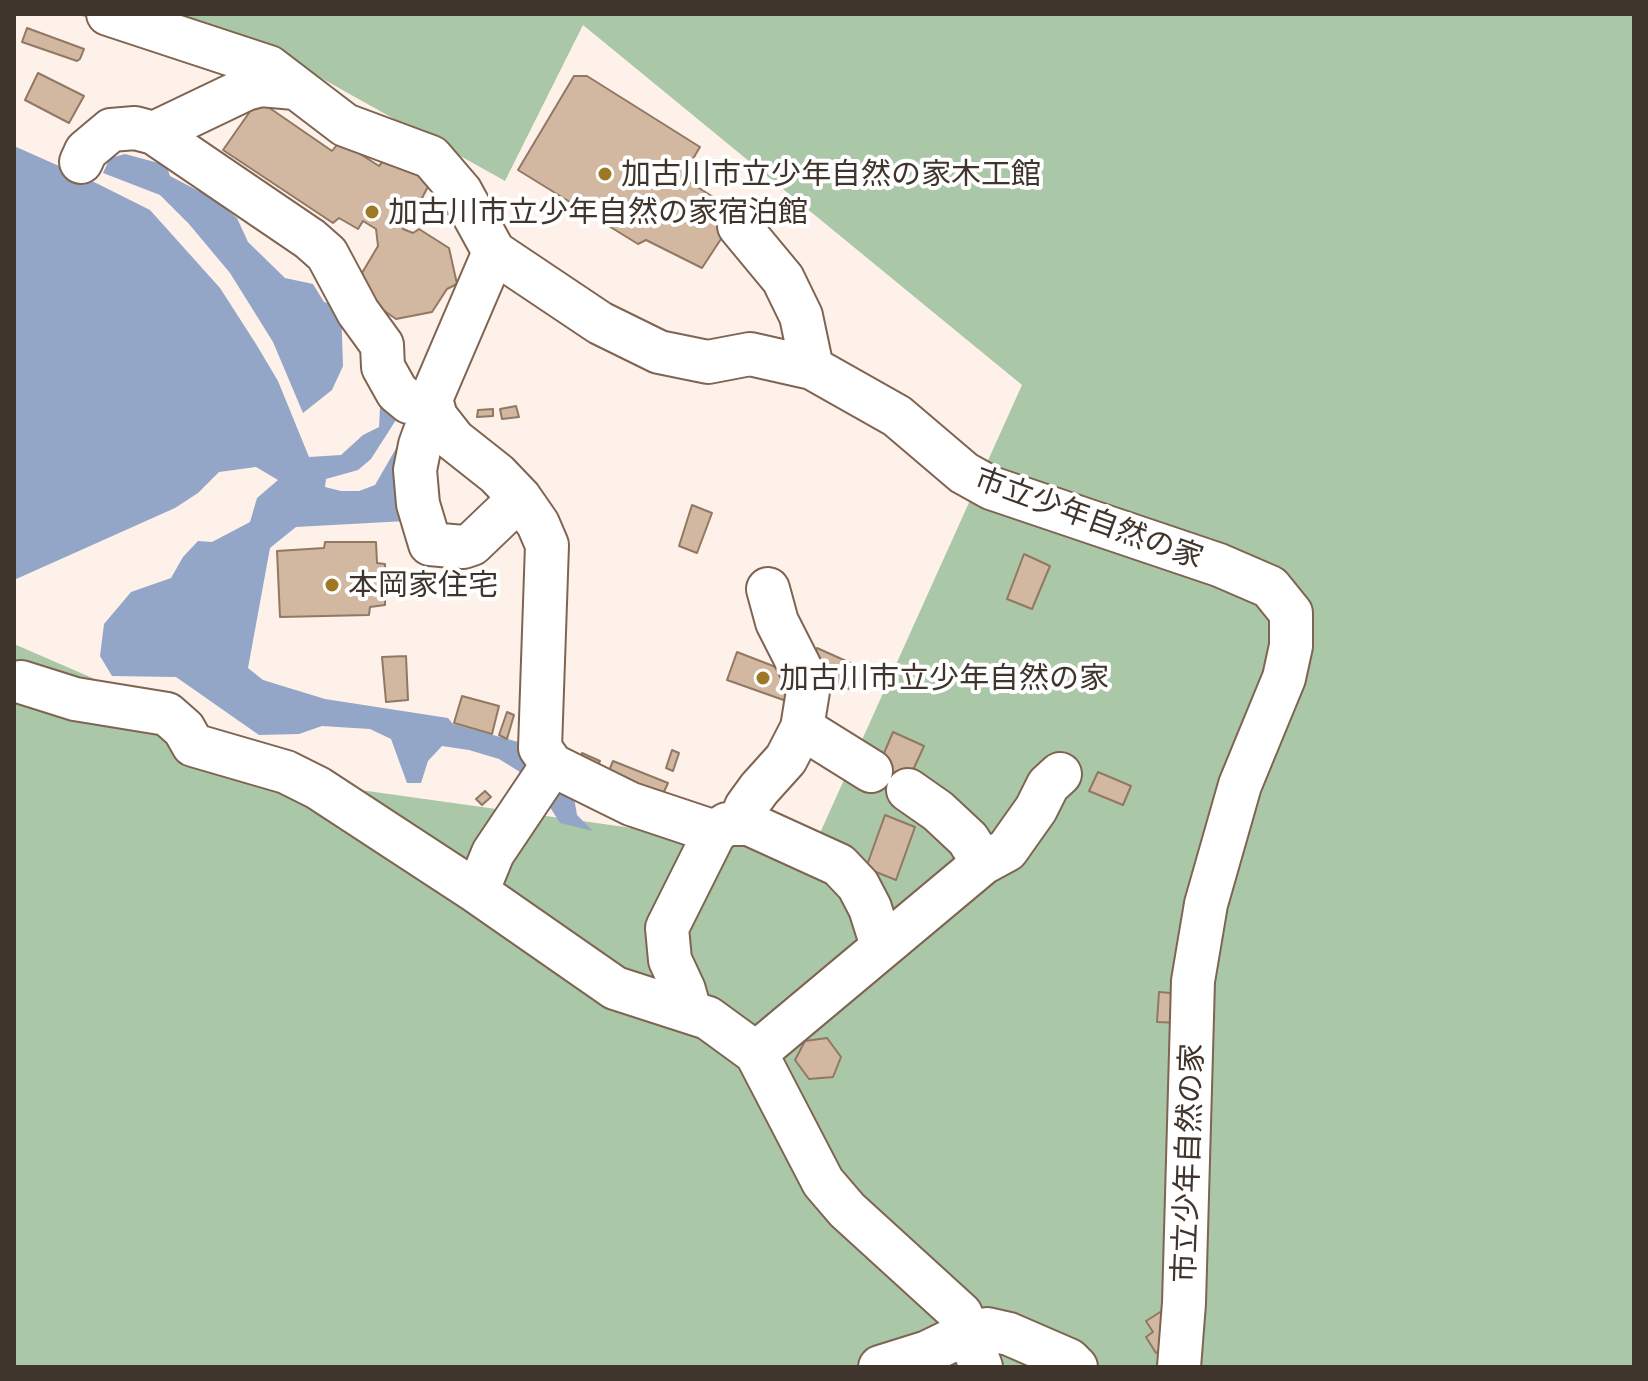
<!DOCTYPE html>
<html>
<head>
<meta charset="utf-8">
<style>
  body { margin:0 }
  #map { position:relative; width:1648px; height:1381px; overflow:hidden; background:#fef1e9; font-family:"Exo 2",sans-serif }
  canvas { display:block }
  .frame { position:absolute; inset:0; border:16px solid #40352c; pointer-events:none }
</style>
</head>
<body>
<div id="map">
<canvas width="1648" height="1381"></canvas>
<div class="frame"></div>
</div>
<script>
const ctx = document.querySelector('canvas').getContext('2d');
ctx.lineJoin = 'round';
function fill(path, color) { ctx.fillStyle = color; ctx.fill(path, 'evenodd'); }
const shape = rows => new Path2D(rows.map(r => 'M' + r).join(''));
function stroke(path, color, width, dash) { ctx.strokeStyle = color; ctx.lineWidth = width; ctx.lineCap = dash ? 'butt' : 'round'; ctx.setLineDash(dash || []); ctx.stroke(path); }
function write(font, color, halo, rows, align = 'center') {
  ctx.font = font + ' "Exo 2","Noto Sans JP",sans-serif'; ctx.lineWidth = 8; ctx.setLineDash([]); ctx.textBaseline = 'middle'; ctx.strokeStyle = halo; ctx.fillStyle = color; for (const [text, x, y, turn = 0] of rows) {
    ctx.save(); ctx.translate(x, y); ctx.rotate((+turn || 0) * Math.PI / 180); ctx.textAlign = isNaN(turn) ? turn : align; if (halo) ctx.strokeText(text, 0, 0); ctx.fillText(text, 0, 0); ctx.restore();
  }
}
fill(shape([
  [72,14,1634,14,1634,1367,14,1367,14,644,346,788,811,853,1022,385,583,25,505,181,296,64]
]), '#aac7a7');
fill(shape([
  [14,146,86,178,150,210,220,288,256,344,278,381,309,457,341,455,363,435,379,427,380,408,403,409,371,459,358,470,326,479,325,487,341,491,359,491,375,485,402,438,406,521,296,527,270,548,248,668,263,680,325,699,448,718,453,724,522,743,572,786,577,815,593,831,560,823,539,790,520,772,499,759,469,750,442,746,428,761,421,783,407,783,391,739,370,729,322,726,299,734,259,735,176,677,112,676,100,656,104,624,131,592,171,578,183,557,198,541,212,542,250,522,257,498,278,480,256,467,219,472,198,493,175,508,14,580],
  [125,154,166,165,170,176,214,199,237,218,248,242,285,278,313,284,324,302,341,307,343,366,332,390,303,413,273,342,230,273,189,224,160,195,103,173,110,158]
]), '#93a6c8');
const building = shape([
  [27,28,84,49,80,59,77,61,22,42,27,28],
  [38,73,84,96,69,123,25,100,38,73],
  [574,76,587,76,700,147,682,177,738,213,702,268,646,240,638,244,518,170,574,76],
  [258,100,332,151,340,141,379,166,388,155,431,181,422,198,432,205,421,226,406,221,403,229,413,233,419,229,449,248,457,284,447,289,432,312,396,319,370,301,362,273,378,246,376,229,363,221,358,229,339,218,333,223,223,150,258,100],
  [516,406,519,417,502,419,500,409,516,406],
  [493,409,493,416,477,417,478,410,493,409],
  [692,505,712,513,697,553,679,546,692,505],
  [325,542,376,542,377,563,385,564,385,605,370,607,369,615,280,617,277,551,324,548,325,542],
  [1024,554,1050,566,1032,609,1007,599,1024,554],
  [817,648,864,669,854,691,808,671,817,648],
  [737,652,799,676,792,703,727,680,737,652],
  [406,656,408,700,386,702,382,657,406,656],
  [462,696,499,706,492,734,454,723,462,696],
  [507,712,514,715,507,739,499,735,507,712],
  [893,732,924,746,903,792,873,779,893,732],
  [672,750,679,753,673,771,666,768,672,750],
  [582,753,600,761,596,769,579,762,582,753],
  [613,761,668,783,658,805,604,783,613,761],
  [1098,772,1131,786,1123,805,1089,791,1098,772],
  [485,791,491,797,482,805,476,799,485,791],
  [885,815,915,827,896,880,866,868,885,815],
  [1159,992,1182,994,1182,1023,1157,1022,1159,992],
  [827,1038,841,1057,833,1077,809,1079,795,1060,805,1041,827,1038],
  [1165,1309,1171,1342,1156,1353,1146,1337,1153,1332,1146,1321,1165,1309]
]);
fill(building, '#d3b8a1');
stroke(building, '#917863', 2);
const minor = shape([
  [108,14,269,67,345,125,431,157,461,192,494,252,600,323,659,352,708,362,750,354,812,368,897,416,964,473,991,488,1219,565,1270,587,1291,613,1291,646,1284,678,1240,785,1206,904,1193,981,1184,1303,1179,1367],
  [154,133,246,89,261,85,295,88],
  [81,162,86,151,111,130,135,128,154,133,179,150,310,239,327,254,358,312,382,345,383,367,397,392,409,402,420,403,431,399],
  [739,226,783,279,801,316,812,368],
  [494,252,431,399,436,417,454,440,497,474,520,498,538,524,547,545,540,748,552,765,631,804,715,832,667,928,670,960,684,990,690,1011],
  [436,417,428,423,420,445,415,470,418,504,430,544,463,547,472,544,520,498],
  [21,682,75,699,167,714,184,729,193,745,286,772,318,788,477,892,615,988,708,1018,756,1053,823,1182,847,1210,961,1314,981,1367],
  [802,728,871,771],
  [908,790,938,811,968,839,983,863],
  [739,824,746,807,759,789,786,759,802,728,809,685,777,622,768,589],
  [715,832,727,824,749,824,839,865,858,885,870,908,882,946],
  [477,892,493,853,552,765],
  [756,1053,983,863,1007,850,1036,809,1048,785,1060,774],
  [880,1367,928,1352,967,1333,987,1329,1009,1334,1069,1360,1076,1367]
]);
stroke(minor, '#7e6451', 46);
stroke(minor, '#fff', 42);
for (const [x, y, r, color] of [
  [605,174,8,"#9f7825"],
  [372,212,8,"#9f7825"],
  [332,585,8,"#9f7825"],
  [763,678,8,"#9f7825"]
]) { const dot = new Path2D(); dot.arc(x, y, r, 0, 2 * Math.PI); ctx.fillStyle = color; ctx.fill(dot); stroke(dot, '#fff', 3); }
write('30px', '#40352c', '#fff', [
  ["加古川市立少年自然の家木工館",621,174],
  ["加古川市立少年自然の家宿泊館",388,212],
  ["本岡家住宅",348,585],
  ["加古川市立少年自然の家",779,678]
], 'left');
write('30px', '#40352c', '#fff', [
  ["市立少年自然の家",1089,518,20],
  ["市立少年自然の家",1188,1163,-88]
]);
</script>
</body>
</html>
